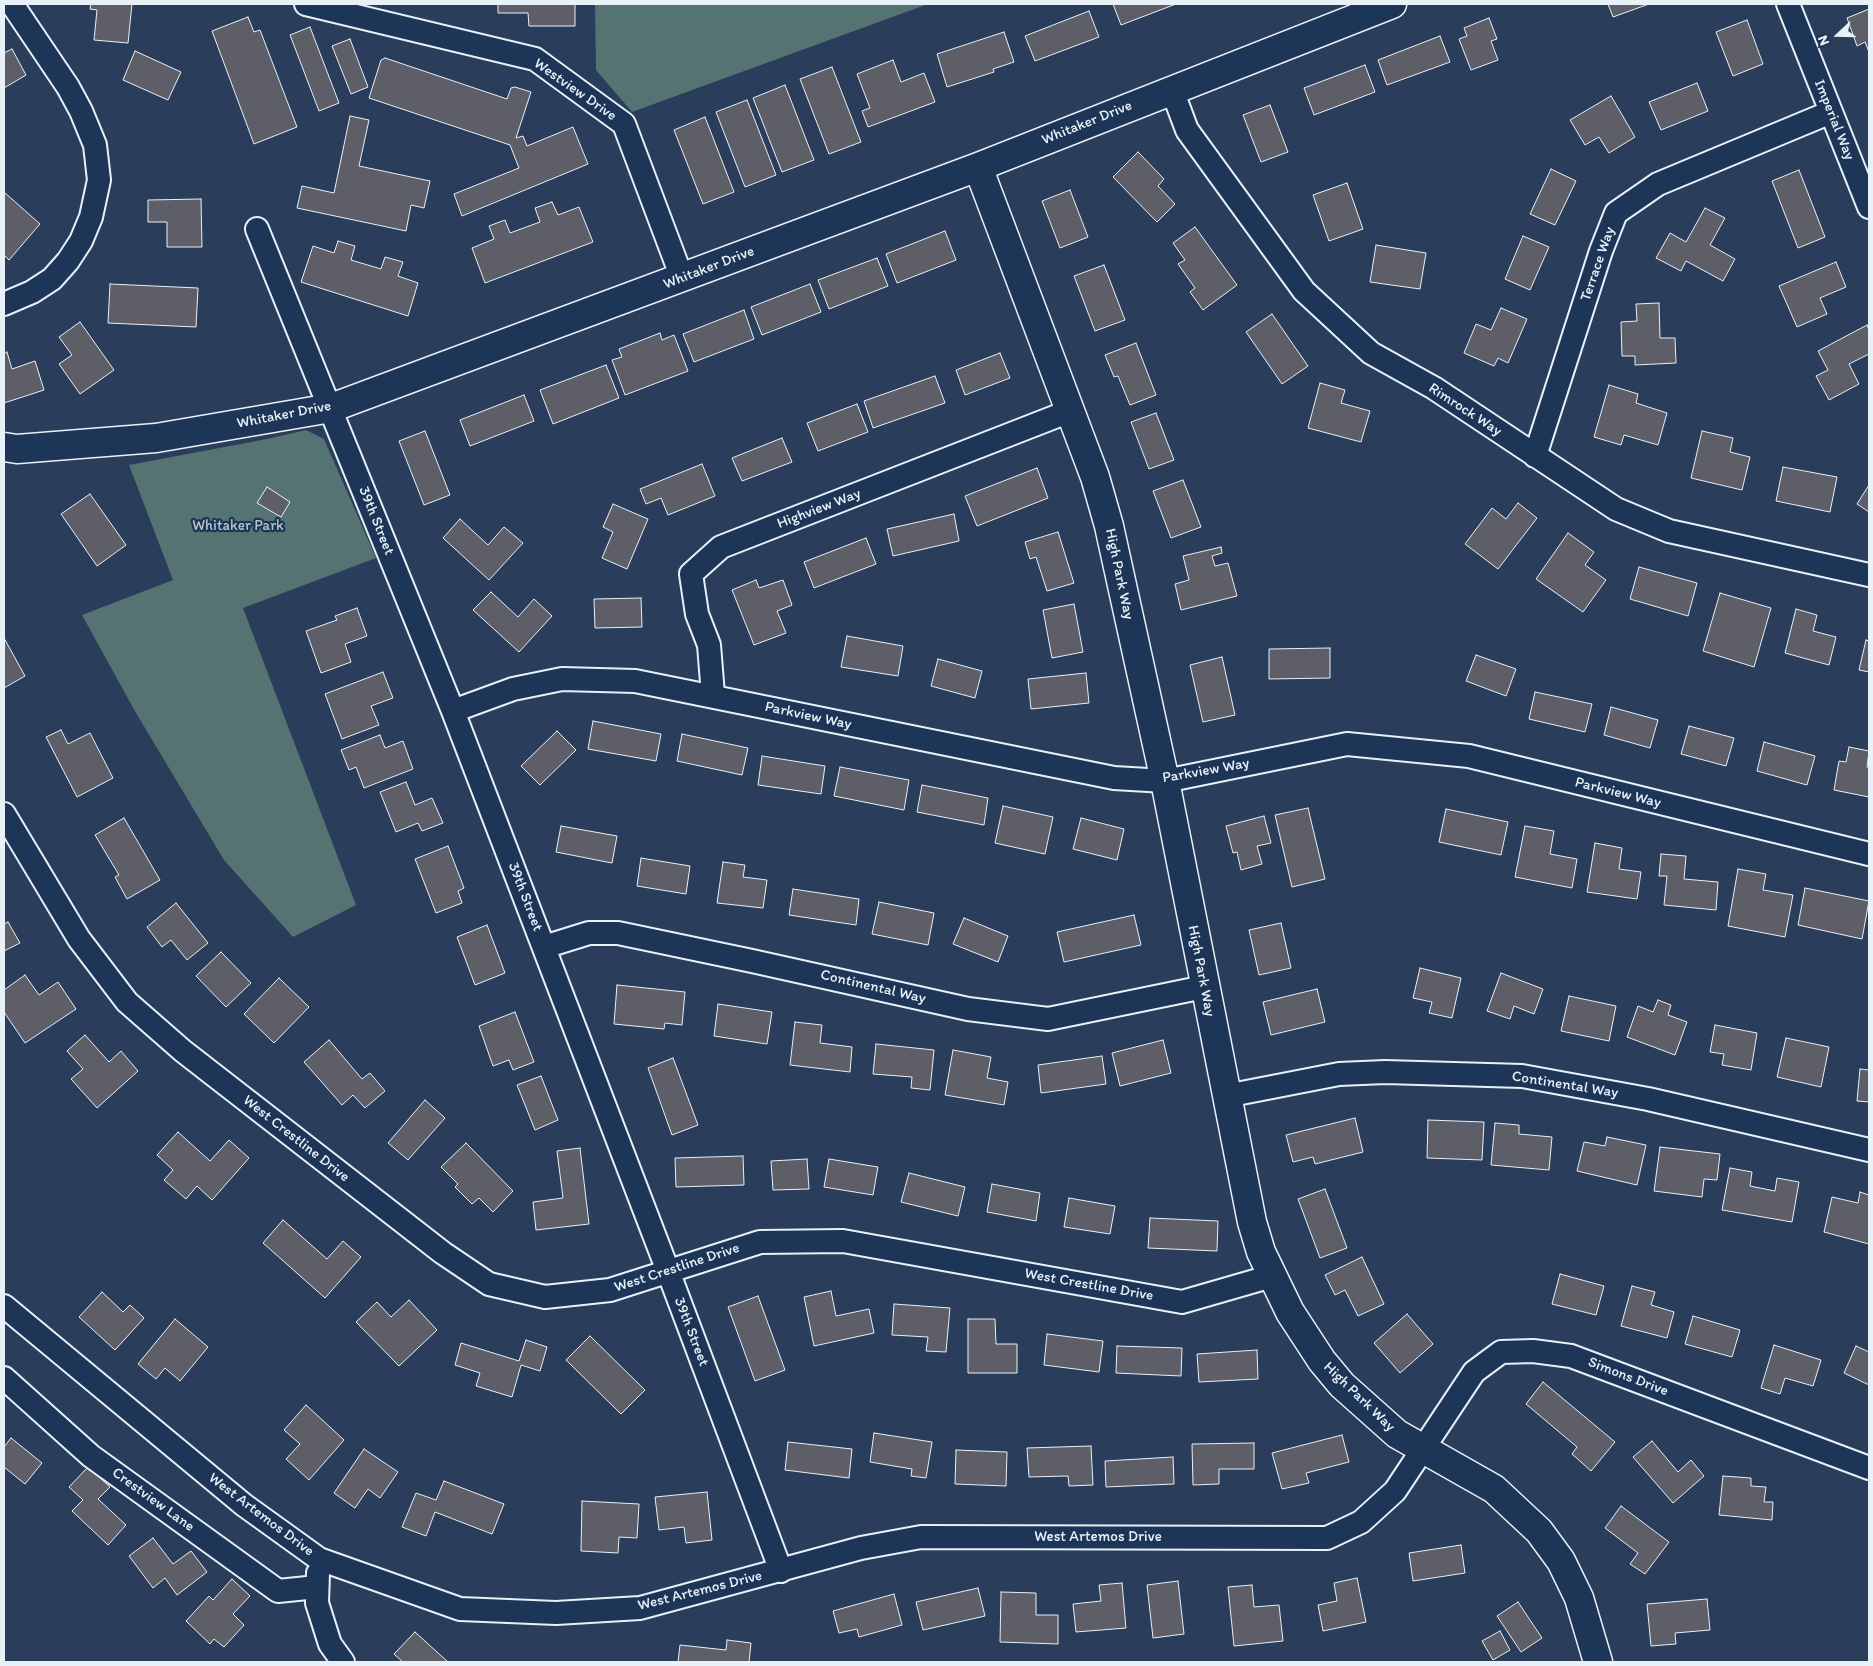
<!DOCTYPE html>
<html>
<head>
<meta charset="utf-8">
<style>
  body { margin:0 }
  #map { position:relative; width:1873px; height:1666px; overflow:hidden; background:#2a3d5a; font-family:Itim,sans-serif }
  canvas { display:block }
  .frame { position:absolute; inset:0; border:5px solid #e8f1f8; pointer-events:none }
  .north { position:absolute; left:1813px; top:10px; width:50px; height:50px; -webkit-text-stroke:4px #1d3557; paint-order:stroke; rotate:249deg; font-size:14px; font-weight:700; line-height:20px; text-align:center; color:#e8f1f8 }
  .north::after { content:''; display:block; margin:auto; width:18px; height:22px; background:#e8f1f8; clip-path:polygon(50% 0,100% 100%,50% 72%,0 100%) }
</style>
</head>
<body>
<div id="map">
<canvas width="1873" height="1666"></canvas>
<div class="frame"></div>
<div class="north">N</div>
</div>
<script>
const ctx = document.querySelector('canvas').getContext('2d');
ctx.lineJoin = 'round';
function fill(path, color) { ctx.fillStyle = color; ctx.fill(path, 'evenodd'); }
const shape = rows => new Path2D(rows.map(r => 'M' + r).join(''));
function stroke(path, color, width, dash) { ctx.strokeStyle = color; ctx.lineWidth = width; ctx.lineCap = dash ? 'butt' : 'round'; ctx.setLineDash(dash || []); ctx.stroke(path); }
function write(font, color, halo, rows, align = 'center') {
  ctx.font = font + ' Itim,sans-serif'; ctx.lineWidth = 4.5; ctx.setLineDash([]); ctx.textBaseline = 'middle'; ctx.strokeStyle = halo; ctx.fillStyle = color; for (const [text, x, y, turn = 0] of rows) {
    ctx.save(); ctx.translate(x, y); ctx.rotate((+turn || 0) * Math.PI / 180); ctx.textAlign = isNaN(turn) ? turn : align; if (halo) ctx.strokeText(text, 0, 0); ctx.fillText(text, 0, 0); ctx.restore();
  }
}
fill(shape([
  [595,4,928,4,632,112,596,70],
  [306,430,324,439,376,558,243,608,356,905,293,937,224,860,136,713,82,615,173,580,129,465,267,439]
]), '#557372');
const building = shape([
  [91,4,132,4,128,43,94,40,97,10,90,9,91,4],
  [498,4,575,4,575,26,529,26,528,13,498,13,498,4],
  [1113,4,1176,4,1121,25,1113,4],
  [1608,4,1649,4,1613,17,1608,4],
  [1869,9,1869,52,1865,42,1857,46,1847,18,1869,9],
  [1089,11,1099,37,1035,61,1025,36,1089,11],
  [248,17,254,32,260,30,297,127,254,144,212,31,248,17],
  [1489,18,1497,39,1491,41,1498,60,1471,70,1459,39,1467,36,1464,28,1489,18],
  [1747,20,1763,64,1733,76,1716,32,1747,20],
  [310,27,339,103,319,111,290,35,310,27],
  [1004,32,1014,62,993,69,994,72,947,87,937,54,1004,32],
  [1440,36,1450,62,1387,85,1378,60,1440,36],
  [350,39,368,87,351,94,332,46,350,39],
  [12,49,26,75,4,88,4,53,12,49],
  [135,51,181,72,168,100,123,80,135,51],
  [385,58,507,99,511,88,515,87,531,92,516,138,523,136,527,146,573,127,588,164,462,216,454,194,519,168,510,145,369,98,381,60,385,58],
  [893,60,901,82,924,73,935,102,868,127,862,111,870,108,857,74,893,60],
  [1365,65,1375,92,1314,115,1304,88,1365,65],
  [832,67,861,142,829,154,800,79,832,67],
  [1697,83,1708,111,1661,130,1649,102,1697,83],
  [785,85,814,160,782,172,753,98,785,85],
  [1611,96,1635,137,1609,153,1599,137,1585,145,1570,120,1611,96],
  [747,100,776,175,745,187,716,112,747,100],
  [1270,105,1288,152,1261,162,1243,115,1270,105],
  [350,116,369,120,359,166,430,181,424,208,411,205,406,231,297,208,302,186,334,193,350,116],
  [705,117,734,192,703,204,674,130,705,117],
  [1138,152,1164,179,1158,186,1175,204,1157,222,1113,177,1138,152],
  [1551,169,1576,181,1555,225,1530,214,1551,169],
  [1799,170,1825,237,1798,248,1772,181,1799,170],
  [1347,183,1363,229,1329,241,1313,195,1347,183],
  [1070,190,1088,237,1060,248,1042,201,1070,190],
  [4,192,40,224,9,260,4,255,4,192],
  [201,199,202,247,167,247,167,222,148,222,148,200,201,199],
  [552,202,558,215,579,207,593,242,485,283,472,248,494,239,489,226,505,220,510,233,540,222,535,208,552,202],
  [1705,208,1725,218,1710,245,1735,259,1723,281,1686,261,1681,271,1656,258,1670,233,1686,242,1705,208],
  [1195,227,1237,285,1203,310,1190,292,1195,288,1178,264,1185,260,1173,243,1195,227],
  [945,231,956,260,897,283,886,254,945,231],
  [1523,236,1549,247,1530,290,1505,279,1523,236],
  [338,241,355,246,351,260,381,269,385,257,403,262,398,276,418,283,408,316,301,282,313,246,334,253,338,241],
  [1376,245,1426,253,1420,289,1370,282,1376,245],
  [877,258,888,286,829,309,818,280,877,258],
  [1836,262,1846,287,1820,298,1827,314,1797,327,1779,286,1836,262],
  [1104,265,1125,320,1095,331,1074,276,1104,265],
  [110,284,198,288,196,327,108,323,110,284],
  [810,284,821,312,762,335,751,307,810,284],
  [1659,303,1660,338,1675,338,1676,363,1635,365,1635,356,1622,356,1621,322,1637,321,1636,304,1659,303],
  [1501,308,1527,319,1508,363,1498,358,1494,366,1464,353,1476,324,1491,330,1501,308],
  [744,310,754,339,694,362,683,334,744,310],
  [1272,314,1308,366,1282,384,1246,332,1272,314],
  [80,322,114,370,80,394,59,364,72,355,59,337,80,322],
  [1867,325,1869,330,1869,354,1849,364,1859,384,1829,400,1816,376,1828,370,1818,351,1867,325],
  [660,333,662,340,674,335,688,371,625,395,612,360,622,357,619,349,660,333],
  [1136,343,1156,395,1130,405,1118,376,1114,377,1105,355,1136,343],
  [7,352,12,369,35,361,44,390,4,403,4,354,7,352],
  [1000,353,1010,378,965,395,956,370,1000,353],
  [606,365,619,398,553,424,540,390,606,365],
  [935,376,945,403,873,428,864,401,935,376],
  [1320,383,1345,390,1341,403,1370,411,1361,442,1308,428,1320,383],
  [1609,385,1638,394,1636,403,1667,413,1658,445,1624,435,1621,445,1594,437,1609,385],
  [524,395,534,421,470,446,460,420,524,395],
  [857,404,868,432,818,451,807,423,857,404],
  [1156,413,1174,460,1149,469,1131,422,1156,413],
  [425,431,450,495,424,505,399,441,425,431],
  [1702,431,1733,438,1730,452,1750,457,1742,490,1691,478,1702,431],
  [782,438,792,462,742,481,732,458,782,438],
  [702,464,715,496,668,515,661,498,646,504,640,489,702,464],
  [1783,467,1837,477,1830,512,1776,501,1783,467],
  [1037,468,1048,498,977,526,965,496,1037,468],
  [1183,480,1201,527,1171,538,1153,491,1183,480],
  [1869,485,1869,512,1857,504,1869,485],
  [267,487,290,502,281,517,257,503,267,487],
  [90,494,126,545,97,566,61,514,90,494],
  [1518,503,1537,518,1498,569,1465,544,1492,508,1506,519,1518,503],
  [613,504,648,519,627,569,602,558,613,532,603,527,613,504],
  [954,514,959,541,893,556,887,529,954,514],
  [460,519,488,545,504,527,523,543,489,580,443,538,460,519],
  [1058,532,1074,583,1047,591,1036,557,1030,559,1025,542,1058,532],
  [1568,533,1594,552,1585,565,1606,580,1583,612,1536,579,1568,533],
  [866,538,876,564,814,588,804,562,866,538],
  [1221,547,1222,553,1212,556,1215,566,1228,563,1237,596,1181,610,1175,584,1189,580,1183,556,1221,547],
  [1639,567,1697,583,1688,616,1630,599,1639,567],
  [756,580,759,588,783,580,792,605,777,611,786,633,754,645,732,590,756,580],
  [491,592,518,617,534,599,552,616,519,652,473,610,491,592],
  [1720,593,1771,608,1754,667,1703,651,1720,593],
  [641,598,642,627,595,628,594,599,641,598],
  [1074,604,1083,652,1052,658,1043,610,1074,604],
  [357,608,367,636,345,644,351,662,321,673,306,631,337,620,335,616,357,608],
  [1796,609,1817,615,1813,631,1836,637,1829,665,1785,653,1796,609],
  [847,636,903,646,898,676,841,667,847,636],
  [4,638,25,676,4,688,4,638],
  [1866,640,1869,641,1869,672,1859,670,1866,640],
  [1330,648,1330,678,1269,679,1269,649,1330,648],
  [1476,655,1516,669,1506,696,1466,681,1476,655],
  [1222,657,1235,715,1203,722,1190,665,1222,657],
  [938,659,982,671,975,698,931,686,938,659],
  [383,672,393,698,371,706,379,725,342,739,325,694,383,672],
  [1086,673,1089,703,1031,709,1028,679,1086,673],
  [1535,692,1592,704,1585,732,1529,719,1535,692],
  [1611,707,1658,720,1650,748,1604,735,1611,707],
  [593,721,661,734,656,761,588,749,593,721],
  [1689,726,1734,738,1726,766,1681,754,1689,726],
  [61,730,68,744,90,733,113,778,77,797,46,737,61,730],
  [557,731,576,750,540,785,521,766,557,731],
  [682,734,748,748,742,775,677,761,682,734],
  [380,735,385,748,403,741,413,769,364,788,356,767,349,770,341,750,380,735],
  [1764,742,1815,756,1807,785,1757,771,1764,742],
  [1849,747,1869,751,1867,767,1869,768,1869,797,1834,790,1839,761,1846,762,1849,747],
  [762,756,825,766,821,794,758,785,762,756],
  [840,767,909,780,904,810,834,796,840,767],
  [406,782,415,805,432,798,443,823,422,831,418,823,396,832,380,792,406,782],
  [922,785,988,798,984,825,917,812,922,785],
  [1003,806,1053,817,1045,854,995,843,1003,806],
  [1308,808,1325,879,1292,887,1275,815,1308,808],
  [1446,809,1508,822,1501,855,1439,842,1446,809],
  [1264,816,1271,843,1257,846,1262,864,1241,870,1237,852,1233,853,1226,826,1264,816],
  [124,818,160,880,127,899,115,877,119,875,95,835,124,818],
  [1081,818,1124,829,1117,860,1073,849,1081,818],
  [561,826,617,836,612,863,556,852,561,826],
  [1525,826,1554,831,1550,854,1577,859,1572,888,1515,877,1525,826],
  [1595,843,1622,848,1619,869,1641,872,1637,899,1587,892,1595,843],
  [448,846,464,888,458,891,462,903,436,913,415,859,448,846],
  [1661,854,1686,856,1684,879,1718,882,1716,910,1664,905,1667,876,1659,876,1661,854],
  [641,858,690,866,686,894,637,886,641,858],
  [723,862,745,865,743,877,767,880,763,908,717,903,723,862],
  [1738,869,1766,874,1763,890,1793,895,1785,937,1728,926,1738,869],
  [1805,888,1869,901,1862,939,1798,925,1805,888],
  [793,889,859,899,856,925,789,915,793,889],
  [879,902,934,913,928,945,872,934,879,902],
  [176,903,208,943,187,960,171,940,162,947,147,927,176,903],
  [1134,915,1141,945,1064,962,1057,932,1134,915],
  [964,918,1008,936,998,962,953,944,964,918],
  [8,922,20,943,4,951,4,924,8,922],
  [1281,923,1291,968,1259,975,1249,930,1281,923],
  [487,925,505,973,475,985,457,937,487,925],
  [221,952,251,983,226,1007,196,976,221,952],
  [1420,968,1461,978,1452,1018,1429,1013,1432,1002,1413,998,1420,968],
  [1501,973,1543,989,1534,1014,1514,1006,1510,1019,1487,1011,1501,973],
  [25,975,39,995,58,982,76,1009,25,1043,4,1012,4,990,25,975],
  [279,978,309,1007,274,1043,244,1014,279,978],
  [617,985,685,992,682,1025,665,1023,664,1029,614,1024,617,985],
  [1317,989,1325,1022,1271,1035,1263,1002,1317,989],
  [1569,996,1616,1006,1609,1041,1561,1031,1569,996],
  [1658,1000,1671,1005,1668,1015,1687,1022,1675,1055,1627,1037,1638,1006,1653,1012,1658,1000],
  [718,1004,772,1012,767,1044,714,1036,718,1004],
  [515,1012,534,1062,513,1070,509,1060,493,1066,479,1026,515,1012],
  [795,1022,822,1025,820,1043,852,1047,850,1072,790,1065,795,1022],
  [1715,1025,1757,1033,1751,1070,1722,1065,1724,1054,1710,1052,1715,1025],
  [85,1035,109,1062,121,1051,138,1071,97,1108,71,1079,83,1069,67,1051,85,1035],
  [1786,1038,1829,1047,1821,1087,1777,1077,1786,1038],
  [329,1040,362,1079,370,1073,385,1091,365,1108,353,1095,342,1105,304,1062,329,1040],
  [1163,1040,1171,1073,1120,1086,1112,1053,1163,1040],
  [876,1044,934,1050,930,1090,911,1088,912,1077,873,1074,876,1044],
  [953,1050,991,1057,987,1078,1008,1082,1004,1105,945,1095,953,1050],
  [1102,1056,1106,1084,1041,1093,1038,1065,1102,1056],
  [673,1058,698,1125,672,1135,648,1068,673,1058],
  [1860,1069,1869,1070,1869,1102,1857,1101,1860,1069],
  [541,1076,558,1120,535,1130,517,1085,541,1076],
  [425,1100,445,1118,408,1160,388,1143,425,1100],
  [1355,1118,1363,1152,1315,1164,1313,1157,1293,1162,1286,1135,1355,1118],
  [1428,1120,1484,1122,1482,1160,1427,1158,1428,1120],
  [1495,1123,1519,1125,1519,1134,1552,1137,1549,1170,1491,1165,1495,1123],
  [178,1132,210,1161,229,1140,249,1158,212,1200,197,1186,186,1199,164,1180,173,1170,157,1155,178,1132],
  [1607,1137,1646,1145,1637,1185,1577,1171,1584,1142,1605,1146,1607,1137],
  [466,1143,513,1191,493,1212,479,1198,472,1204,455,1187,458,1184,441,1167,466,1143],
  [1660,1147,1720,1154,1717,1180,1704,1179,1702,1197,1654,1191,1660,1147],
  [580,1148,589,1224,536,1230,533,1202,563,1198,557,1151,580,1148],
  [743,1156,744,1185,676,1187,675,1158,743,1156],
  [807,1159,809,1189,773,1190,771,1161,807,1159],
  [829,1159,878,1167,873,1195,824,1187,829,1159],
  [1730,1168,1752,1172,1750,1186,1775,1191,1777,1178,1799,1182,1792,1222,1722,1210,1730,1168],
  [909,1173,965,1187,958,1216,901,1202,909,1173],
  [992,1184,1040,1193,1036,1221,987,1212,992,1184],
  [1325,1189,1347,1248,1320,1258,1298,1199,1325,1189],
  [1860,1192,1869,1195,1869,1244,1824,1232,1832,1197,1858,1203,1860,1192],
  [1069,1198,1115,1206,1110,1234,1064,1227,1069,1198],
  [1150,1218,1218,1221,1217,1251,1148,1248,1150,1218],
  [283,1220,327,1259,343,1241,361,1257,325,1298,263,1243,283,1220],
  [1362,1257,1384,1304,1358,1316,1345,1290,1335,1295,1325,1275,1362,1257],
  [1560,1274,1604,1286,1596,1315,1552,1304,1560,1274],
  [1632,1286,1655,1292,1651,1305,1674,1312,1667,1338,1621,1326,1632,1286],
  [831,1291,836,1316,869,1309,874,1333,814,1346,804,1297,831,1291],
  [102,1292,123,1312,130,1305,144,1318,115,1350,79,1317,102,1292],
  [758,1296,785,1370,755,1381,728,1307,758,1296],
  [409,1300,437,1330,399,1366,356,1322,377,1302,391,1317,409,1300],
  [894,1304,950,1308,946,1352,926,1351,928,1337,892,1335,894,1304],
  [1407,1314,1433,1344,1400,1373,1374,1343,1407,1314],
  [1693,1316,1740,1330,1732,1357,1685,1344,1693,1316],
  [175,1319,208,1347,180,1381,165,1368,156,1379,138,1364,175,1319],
  [968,1319,995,1319,996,1344,1017,1344,1017,1373,968,1373,968,1319],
  [1047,1334,1103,1341,1099,1372,1044,1365,1047,1334],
  [590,1336,645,1390,621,1414,566,1360,590,1336],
  [526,1340,547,1347,540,1371,521,1365,512,1397,476,1386,480,1373,455,1365,461,1343,519,1361,526,1340],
  [1774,1345,1821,1360,1813,1386,1785,1378,1780,1394,1761,1388,1774,1345],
  [1117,1346,1182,1348,1181,1376,1116,1373,1117,1346],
  [1856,1346,1869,1352,1869,1385,1844,1373,1856,1346],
  [1257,1350,1258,1379,1199,1382,1197,1354,1257,1350],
  [1543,1382,1615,1442,1591,1471,1572,1454,1577,1447,1526,1404,1543,1382],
  [306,1405,344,1440,309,1480,286,1459,300,1444,284,1430,306,1405],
  [874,1433,932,1442,926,1478,911,1476,912,1469,870,1462,874,1433],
  [1342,1435,1349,1462,1306,1473,1309,1483,1282,1489,1272,1453,1342,1435],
  [11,1438,42,1463,25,1484,4,1467,4,1447,11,1438],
  [1652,1441,1678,1472,1691,1460,1704,1476,1673,1503,1633,1457,1652,1441],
  [788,1442,852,1449,849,1478,785,1470,788,1442],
  [1254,1443,1254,1469,1219,1469,1219,1484,1193,1485,1192,1444,1254,1443],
  [1091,1446,1093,1485,1069,1486,1068,1476,1029,1477,1027,1448,1091,1446],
  [364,1449,398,1472,380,1498,368,1489,355,1508,334,1493,364,1449],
  [956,1450,1007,1452,1006,1486,955,1484,956,1450],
  [1173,1457,1174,1484,1106,1487,1105,1461,1173,1457],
  [88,1467,110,1487,98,1499,126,1525,108,1545,72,1511,83,1500,69,1487,88,1467],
  [1723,1476,1751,1478,1751,1486,1766,1487,1764,1502,1773,1502,1772,1520,1719,1515,1723,1476],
  [444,1481,504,1504,492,1534,435,1512,426,1536,402,1527,416,1493,436,1500,444,1481],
  [707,1492,712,1540,686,1543,684,1527,659,1530,655,1497,707,1492],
  [582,1501,639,1504,637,1538,619,1537,618,1553,581,1551,582,1501],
  [1621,1506,1669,1542,1645,1574,1630,1564,1638,1553,1605,1528,1621,1506],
  [153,1538,173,1564,191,1551,207,1572,177,1595,165,1578,153,1588,129,1556,153,1538],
  [1461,1545,1465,1573,1413,1581,1409,1553,1461,1545],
  [1357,1578,1366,1622,1323,1631,1318,1605,1337,1601,1334,1583,1357,1578],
  [232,1579,250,1596,233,1614,244,1625,224,1647,214,1639,210,1644,186,1621,209,1596,213,1600,232,1579],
  [1178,1581,1184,1634,1153,1638,1147,1585,1178,1581],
  [1122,1583,1126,1628,1076,1632,1073,1604,1101,1601,1099,1585,1122,1583],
  [1252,1585,1254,1607,1279,1605,1283,1641,1234,1646,1228,1587,1252,1585],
  [978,1588,985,1616,923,1630,916,1602,978,1588],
  [1001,1592,1036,1593,1036,1615,1058,1615,1058,1644,1000,1642,1001,1592],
  [894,1594,902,1625,859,1637,857,1629,839,1633,833,1611,894,1594],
  [1707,1599,1710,1630,1675,1633,1676,1644,1651,1646,1647,1604,1707,1599],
  [1518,1602,1542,1638,1521,1652,1497,1616,1518,1602],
  [1500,1631,1510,1650,1493,1660,1482,1641,1500,1631],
  [415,1632,448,1662,403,1662,394,1654,415,1632],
  [727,1640,751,1643,749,1662,678,1662,680,1645,726,1650,727,1640]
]);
fill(building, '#5e5e68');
stroke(building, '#e8f1f8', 1);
const street = shape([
  [306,4,535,59,624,124,682,278],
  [1788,4,1869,207],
  [1172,90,1187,130,1304,291,1371,353,1434,388,1616,509,1669,531,1869,575],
  [257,229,453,711,668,1271,781,1571],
  [4,304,32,292,52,279,68,261,81,241,91,217,99,180,95,145,81,111,68,87,12,4],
  [1535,456,1601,251,1616,213,1658,184,1831,112],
  [713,695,709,645,697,614,691,574,721,547,1070,411],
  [453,711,513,689,562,679,635,681,1114,778,1165,781,1347,744,1469,756,1869,854],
  [4,814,79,939,127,1002,183,1051,443,1253,489,1284,545,1297,610,1290,760,1242,843,1241,1182,1302,1272,1276],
  [544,947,589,933,618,933,752,961,968,1009,1048,1019,1204,987],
  [1226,1096,1339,1074,1385,1072,1522,1076,1648,1099,1869,1150],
  [4,1306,244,1505,319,1559,460,1609,556,1613,640,1608,861,1548,921,1537,1327,1538,1361,1522,1395,1491,1474,1372,1501,1352,1533,1351,1571,1356,1869,1468],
  [4,1378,91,1456,278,1591,317,1587],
  [318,1573,317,1603,330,1644,343,1662]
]);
const secondary = shape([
  [978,167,1095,477,1109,526,1165,781,1252,1222,1261,1252,1290,1312,1322,1361,1342,1385,1397,1434,1494,1489,1539,1531,1561,1561,1579,1598,1598,1662],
  [4,447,17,449,156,438,331,408,978,167,1392,4]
]);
stroke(street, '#e8f1f8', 26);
stroke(secondary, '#e8f1f8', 31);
stroke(street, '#1d3557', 22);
stroke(secondary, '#1d3557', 28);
write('15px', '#e8f1f8', '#1d3557', [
  ["Westview Drive",575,90,35],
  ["Imperial Way",1834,120,68],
  ["Whitaker Drive",1087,123,-22],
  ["Terrace Way",1598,264,-71],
  ["Whitaker Drive",709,268,-21],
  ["Rimrock Way",1465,410,33],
  ["Whitaker Drive",284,415,-11],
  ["Highview Way",819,509,-21],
  ["39th Street",376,521,68],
  ["High Park Way",1119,574,78],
  ["Parkview Way",808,716,12],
  ["Parkview Way",1206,771,-10],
  ["Parkview Way",1618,793,14],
  ["39th Street",525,897,69],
  ["High Park Way",1201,971,79],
  ["Continental Way",873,987,13],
  ["Continental Way",1565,1085,9],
  ["West Crestline Drive",296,1139,38],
  ["West Crestline Drive",677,1268,-18],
  ["West Crestline Drive",1089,1285,10],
  ["39th Street",691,1332,69],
  ["Simons Drive",1628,1377,21],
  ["High Park Way",1359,1397,44],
  ["Crestview Lane",153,1500,36],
  ["West Artemos Drive",261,1515,37],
  ["West Artemos Drive",1098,1537],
  ["West Artemos Drive",700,1591,-14]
]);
write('15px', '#b5c5c9', '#1d3557', [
  ["Whitaker Park",238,526]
]);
</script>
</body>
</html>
